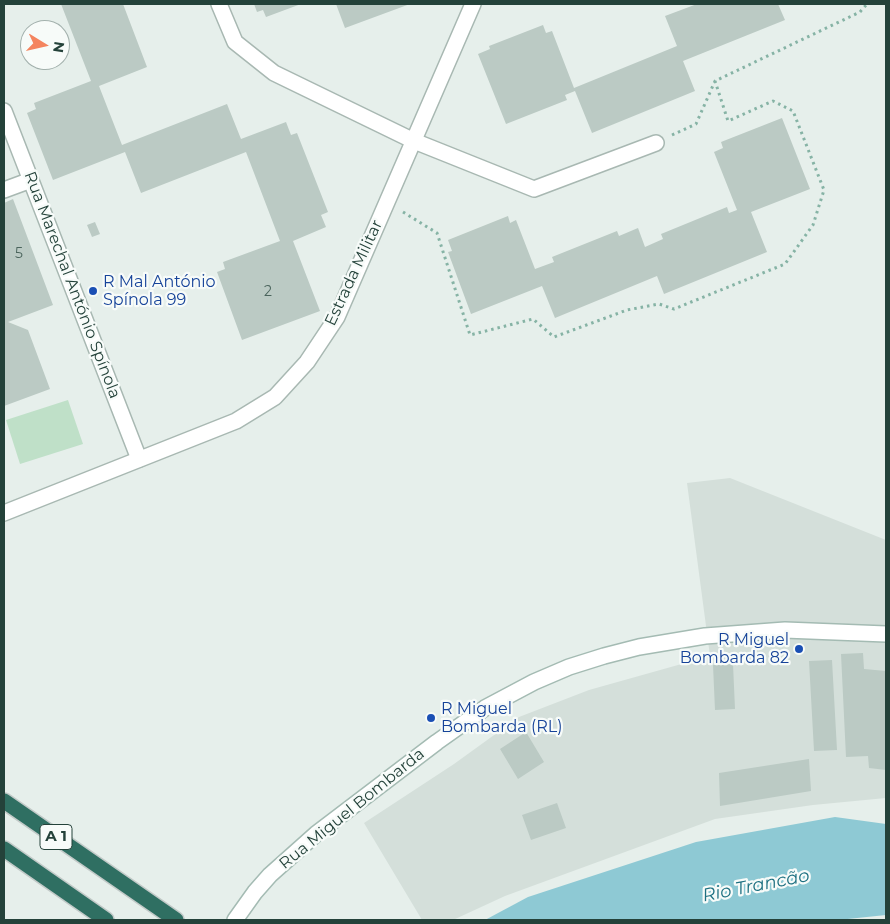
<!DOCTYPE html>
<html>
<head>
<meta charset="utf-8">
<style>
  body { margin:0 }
  #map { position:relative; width:890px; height:924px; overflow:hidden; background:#e6efeb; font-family:Montserrat,sans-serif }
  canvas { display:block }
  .frame { position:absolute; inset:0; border:5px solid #24423a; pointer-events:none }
  .north { position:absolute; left:20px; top:20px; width:50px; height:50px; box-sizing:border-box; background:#f7fbf9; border:1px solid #a3b1ad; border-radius:50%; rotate:99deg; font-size:14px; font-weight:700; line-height:20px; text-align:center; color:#24423a }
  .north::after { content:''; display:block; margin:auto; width:18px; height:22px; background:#f4845f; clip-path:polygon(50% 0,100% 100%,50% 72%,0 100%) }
</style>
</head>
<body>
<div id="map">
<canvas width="890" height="924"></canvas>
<div class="frame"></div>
<div class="north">N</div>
</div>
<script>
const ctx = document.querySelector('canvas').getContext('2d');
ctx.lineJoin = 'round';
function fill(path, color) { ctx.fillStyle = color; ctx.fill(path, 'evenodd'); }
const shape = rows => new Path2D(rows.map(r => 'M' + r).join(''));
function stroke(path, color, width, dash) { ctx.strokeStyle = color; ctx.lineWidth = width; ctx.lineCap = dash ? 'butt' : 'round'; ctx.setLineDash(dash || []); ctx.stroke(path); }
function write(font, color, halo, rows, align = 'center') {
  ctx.font = font + ' Montserrat,sans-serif'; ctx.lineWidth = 4.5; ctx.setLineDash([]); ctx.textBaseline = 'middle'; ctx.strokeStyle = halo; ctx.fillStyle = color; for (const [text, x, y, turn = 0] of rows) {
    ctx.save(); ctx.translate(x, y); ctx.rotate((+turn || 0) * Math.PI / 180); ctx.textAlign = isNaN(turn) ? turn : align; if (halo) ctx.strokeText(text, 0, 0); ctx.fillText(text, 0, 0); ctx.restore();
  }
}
fill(shape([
  [730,478,886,540,886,798,813,805,715,819,505,896,453,920,422,920,364,823,454,764,519,717,589,690,710,656,687,483]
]), '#d4dfda');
fill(shape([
  [68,400,83,444,20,464,6,420]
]), '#bfe0c8');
fill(shape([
  [835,817,886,824,886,915,838,920,485,920,528,897,696,842]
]), '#8ec9d4');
fill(shape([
  [61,4,123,4,147,67,99,86,122,145,227,104,241,139,286,122,291,135,297,133,328,212,321,215,326,227,293,241,320,311,242,340,217,272,225,269,223,262,280,241,246,152,141,193,125,152,53,180,27,113,36,109,34,103,91,81],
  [254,4,301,4,266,17,263,10,257,12],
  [336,4,410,4,345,28],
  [697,4,778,4,785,20,683,61,695,91,592,133,575,91,565,95,567,100,506,124,478,54,490,49,489,46,543,25,546,33,552,31,574,88,677,46,665,16],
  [782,118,810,189,751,212,767,252,664,294,657,276,555,318,542,286,471,314,448,252,452,251,448,240,508,216,510,223,516,220,535,269,554,262,552,257,617,231,619,236,638,228,645,247,663,239,661,234,727,207,729,213,737,210,714,152,723,148,721,142],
  [13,199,53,305,8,322,28,330,50,389,4,406,4,203],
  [95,222,100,234,92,237,87,225],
  [863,653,864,669,886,671,886,770,869,768,868,756,846,757,841,654],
  [832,660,837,750,814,751,809,661],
  [733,664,735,709,715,710,713,665],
  [526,732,544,762,518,779,500,749],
  [809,759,811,791,720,806,719,773],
  [557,803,566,828,531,840,522,815]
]), '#bbcac4');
const minor = shape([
  [219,4,235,42,274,73,414,141,534,189,656,143],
  [4,111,139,459],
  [4,190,31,180]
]);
const tertiary = shape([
  [4,513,236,421,275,397,307,362,337,317,473,4]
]);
const secondary = shape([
  [235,920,255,892,270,875,316,834,437,742,485,708,534,682,569,667,604,656,639,647,705,636,785,630,886,634]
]);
const motorway = shape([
  [4,801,176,920],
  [4,849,106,920]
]);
stroke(minor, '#a8b8b2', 18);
stroke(tertiary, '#a8b8b2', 18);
stroke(secondary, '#a4bbb3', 18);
stroke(motorway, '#c2cac8', 18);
stroke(shape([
  [672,135,696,124,715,81,860,12,867,4],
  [403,212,437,233,470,335,533,319,554,337,627,310,659,304,674,309,785,264,813,225,824,190,793,111,773,101,728,121,715,81]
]), '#86b3a5', 3, [2.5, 4]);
stroke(minor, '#fff', 15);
stroke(tertiary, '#fff', 15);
stroke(secondary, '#fff', 15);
stroke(motorway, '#2f6f62', 15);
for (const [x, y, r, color] of [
  [93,291,5,"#1a4fb4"],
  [799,649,5,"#1a4fb4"],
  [431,718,5,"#1a4fb4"]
]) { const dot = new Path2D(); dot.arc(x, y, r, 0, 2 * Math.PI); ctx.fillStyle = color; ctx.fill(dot); stroke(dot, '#f7fbf9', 2); }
write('14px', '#4a645c', null, [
  ["5",19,254],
  ["2",268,292]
]);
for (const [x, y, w] of [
  [56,837,32]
]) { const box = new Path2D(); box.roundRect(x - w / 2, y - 12.5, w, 25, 4); ctx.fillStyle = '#f7fbf9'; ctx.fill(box); stroke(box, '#24423a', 1); }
write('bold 15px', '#24423a', null, [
  ["A 1",56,837]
]);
write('16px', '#24423a', '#f7fbf9', [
  ["Estrada Militar",354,273,-65],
  ["Rua Marechal António Spínola",72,285,69],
  ["Rua Miguel Bombarda",352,809,-39]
]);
write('16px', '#164399', '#f7fbf9', [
  ["R Mal António",103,282],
  ["Spínola 99",103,300],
  ["R Miguel",789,640,"right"],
  ["Bombarda 82",789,658,"right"],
  ["R Miguel",441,709],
  ["Bombarda (RL)",441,727]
], 'left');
write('italic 18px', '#1c6f80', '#f7fbf9', [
  ["Rio Trancão",756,886,-11]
]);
</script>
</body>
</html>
